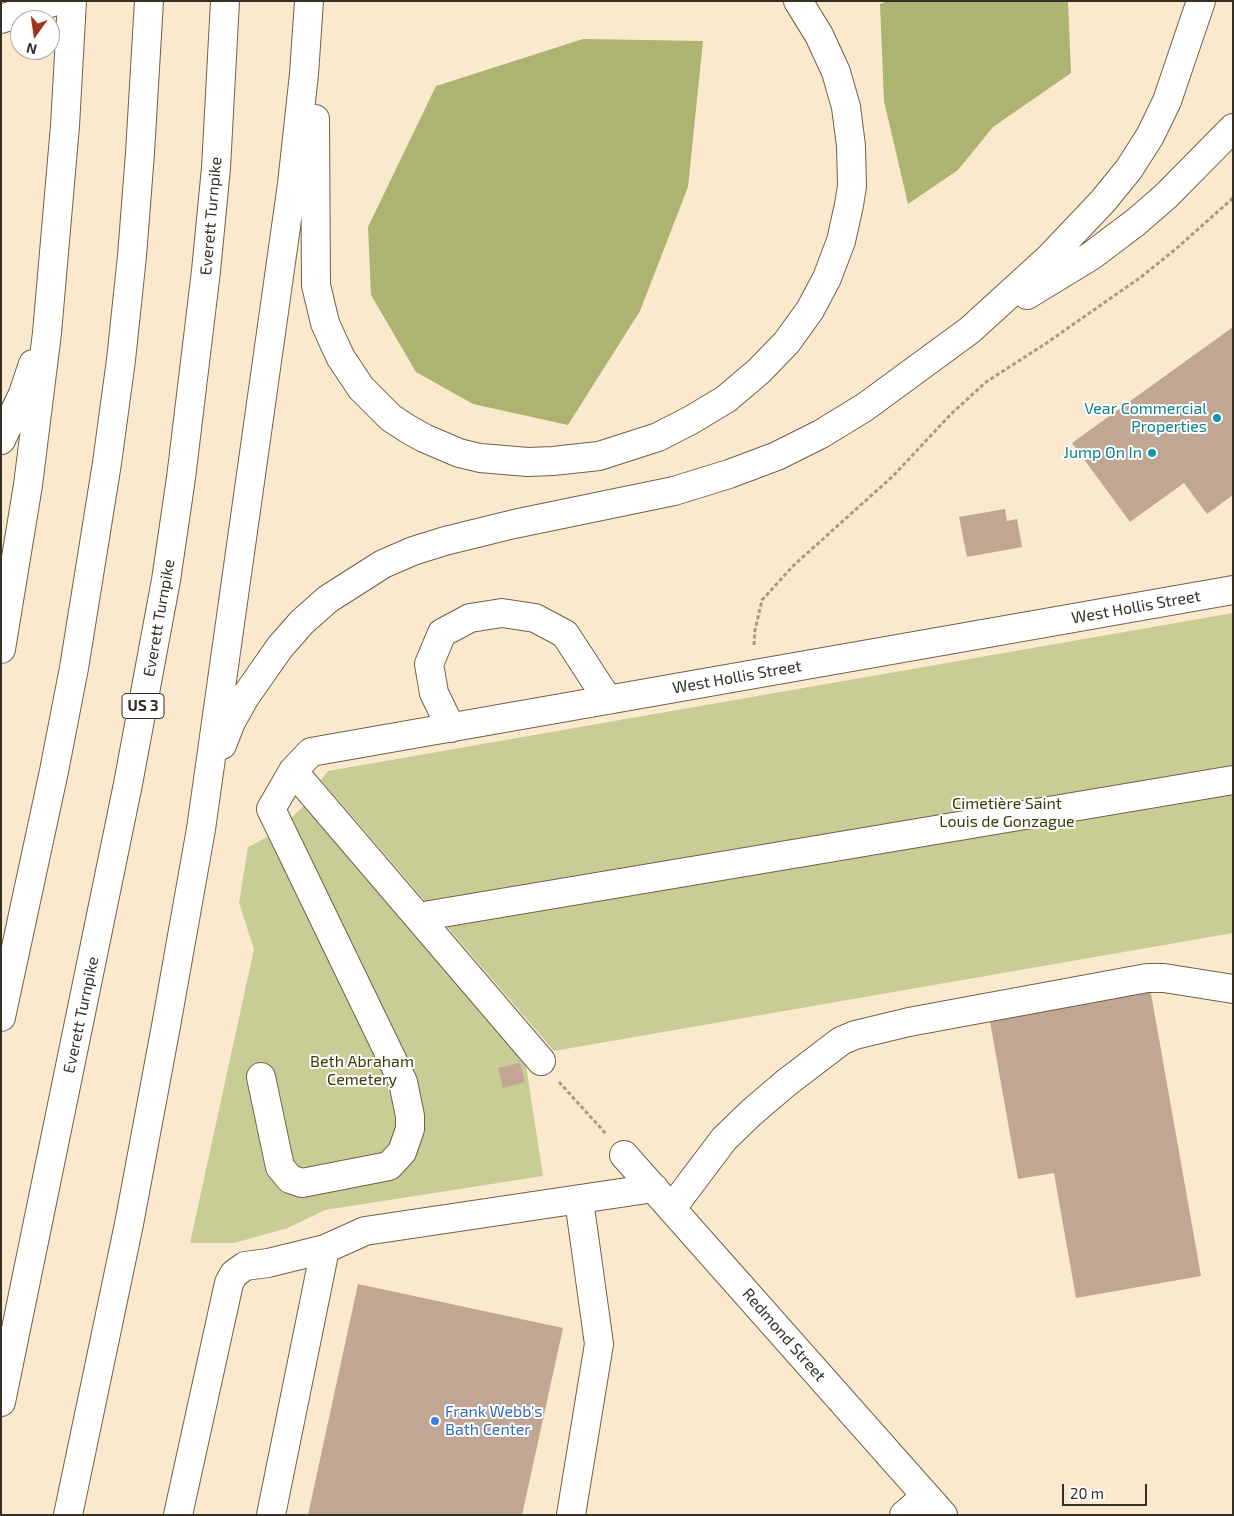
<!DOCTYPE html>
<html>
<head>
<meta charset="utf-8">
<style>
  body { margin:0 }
  #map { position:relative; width:1234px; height:1516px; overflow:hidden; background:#fbe9cd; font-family:"Exo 2",sans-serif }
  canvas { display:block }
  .frame { position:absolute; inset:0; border:2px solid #352f24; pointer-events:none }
  .north { position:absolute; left:10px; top:10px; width:50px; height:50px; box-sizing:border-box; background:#fff; border:1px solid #aeaca7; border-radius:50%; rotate:194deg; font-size:14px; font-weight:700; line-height:20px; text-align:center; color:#352f24 }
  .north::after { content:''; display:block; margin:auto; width:18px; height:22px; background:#9d341c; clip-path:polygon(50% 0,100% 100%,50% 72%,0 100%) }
  .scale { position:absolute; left:1062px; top:1484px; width:85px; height:22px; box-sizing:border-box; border:2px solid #352f24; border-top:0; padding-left:6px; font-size:15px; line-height:18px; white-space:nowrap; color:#352f24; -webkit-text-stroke:4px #fff; paint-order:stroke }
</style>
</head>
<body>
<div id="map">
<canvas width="1234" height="1516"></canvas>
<div class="frame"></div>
<div class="north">N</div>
<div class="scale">20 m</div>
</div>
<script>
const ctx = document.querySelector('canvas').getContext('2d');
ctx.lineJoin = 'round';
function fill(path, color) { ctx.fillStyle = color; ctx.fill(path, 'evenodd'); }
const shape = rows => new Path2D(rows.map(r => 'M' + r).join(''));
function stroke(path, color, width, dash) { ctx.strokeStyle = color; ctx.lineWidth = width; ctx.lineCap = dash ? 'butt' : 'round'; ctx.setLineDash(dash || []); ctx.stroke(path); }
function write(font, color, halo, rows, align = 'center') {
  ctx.font = font + ' "Exo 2",sans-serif'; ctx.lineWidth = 4; ctx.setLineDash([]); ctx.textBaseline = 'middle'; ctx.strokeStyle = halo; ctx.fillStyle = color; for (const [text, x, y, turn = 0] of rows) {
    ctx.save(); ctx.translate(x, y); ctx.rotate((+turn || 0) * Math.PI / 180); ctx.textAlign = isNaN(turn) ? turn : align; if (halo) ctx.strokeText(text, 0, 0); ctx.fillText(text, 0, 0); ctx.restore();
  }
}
fill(shape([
  [1233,613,1233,933,554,1051,321,780,328,771],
  [306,804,525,1059,543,1176,325,1210,288,1228,234,1243,190,1243,254,949,239,903,248,847,275,833]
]), '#c8cd96');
fill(shape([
  [888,1,1068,1,1071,73,993,127,958,170,908,204,884,101,880,4],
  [583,39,703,41,688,187,640,311,568,425,473,404,416,372,371,295,368,227,436,86]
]), '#adb371');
fill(shape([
  [1233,327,1233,495,1207,514,1184,483,1130,522,1072,443],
  [1005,509,1007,521,1017,519,1022,547,967,557,959,517],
  [1150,988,1201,1276,1076,1298,1054,1173,1018,1179,989,1016],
  [520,1063,525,1082,503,1088,498,1068],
  [358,1284,563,1328,522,1515,308,1515]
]), '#c1a693');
const minor = shape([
  [451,728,434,693,429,664,442,633,470,618,502,613,535,618,565,634,608,700],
  [293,771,541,1061],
  [418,917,1233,780],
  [261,1077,280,1167,290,1179,302,1183,389,1166,402,1152,410,1129,410,1116,403,1082,271,809,293,771,311,752,1233,590],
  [624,1155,943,1515],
  [672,1208,724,1139,752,1112,786,1083,841,1041,855,1035,909,1022,1147,978,1164,978,1233,989],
  [178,1515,229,1283,234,1274,245,1266,268,1263,325,1249,365,1231,654,1188],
  [271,1515,325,1249],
  [571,1515,599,1344,579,1200],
  [904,1515,926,1496]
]);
const major = shape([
  [1,19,56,1]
]);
const highway = shape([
  [315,119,316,285,325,323,333,341,341,358,361,388,391,418,408,429,424,438,459,453,480,458,528,462,553,461,599,456,658,437,691,420,726,399,759,371,787,342,810,310,827,278,841,241,849,205,852,186,851,146,846,107,836,72,819,35,798,1],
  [1027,295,1091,256,1136,222,1166,196,1233,128],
  [1,440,23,394,33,364],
  [1,649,28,485,47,333,65,126,72,1],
  [222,745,231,722,245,697,280,647,302,622,328,599,383,564,413,551,445,541,514,524,674,491,729,474,777,456,821,434,865,407,970,330,1050,257,1103,201,1129,169,1150,136,1167,101,1201,1],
  [1,1017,54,771,74,668,107,463,121,360,132,256,140,153,149,1],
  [1,1402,128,784,166,580,181,478,206,271,216,168,225,1],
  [68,1515,129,1224,166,1026,201,829,292,184,304,74,309,1]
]);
stroke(minor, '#706148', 30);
stroke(major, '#706148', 30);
stroke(highway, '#706148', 30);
stroke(shape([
  [754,645,755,630,762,600,794,565,893,476,951,414,986,382,1045,344,1141,277,1177,248,1233,198],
  [559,1082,607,1135]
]), '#a89b86', 3, [4, 2.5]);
stroke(minor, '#fff', 28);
stroke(major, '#fff', 28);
stroke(highway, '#fff', 28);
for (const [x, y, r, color] of [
  [1217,418,5,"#0f9aa8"],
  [1152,453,5,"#0f9aa8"],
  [435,1421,5,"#3f7fe0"]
]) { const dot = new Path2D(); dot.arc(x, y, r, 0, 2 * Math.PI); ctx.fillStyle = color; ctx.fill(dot); stroke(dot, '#fff', 2); }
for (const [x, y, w] of [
  [143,706,42]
]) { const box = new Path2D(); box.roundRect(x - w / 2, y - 12.5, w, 25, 4); ctx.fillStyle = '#fff'; ctx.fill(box); stroke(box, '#352f24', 1); }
write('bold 15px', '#352f24', null, [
  ["US 3",143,706]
]);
write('16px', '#352f24', '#fff', [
  ["Everett Turnpike",211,216,-85],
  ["West Hollis Street",1136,607,-10],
  ["Everett Turnpike",159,618,-80],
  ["West Hollis Street",737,677,-10],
  ["Everett Turnpike",81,1015,-78],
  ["Redmond Street",784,1335,49]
]);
write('16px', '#0d838f', '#fff', [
  ["Vear Commercial",1207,409],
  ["Properties",1207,427],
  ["Jump On In",1142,453]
], 'right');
write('16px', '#3a3c07', '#fff', [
  ["Cimetière Saint",1007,804],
  ["Louis de Gonzague",1007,822],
  ["Beth Abraham",362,1062],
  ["Cemetery",362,1080]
]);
write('16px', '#366cbe', '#fff', [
  ["Frank Webb's",445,1412],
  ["Bath Center",445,1430]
], 'left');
</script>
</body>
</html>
